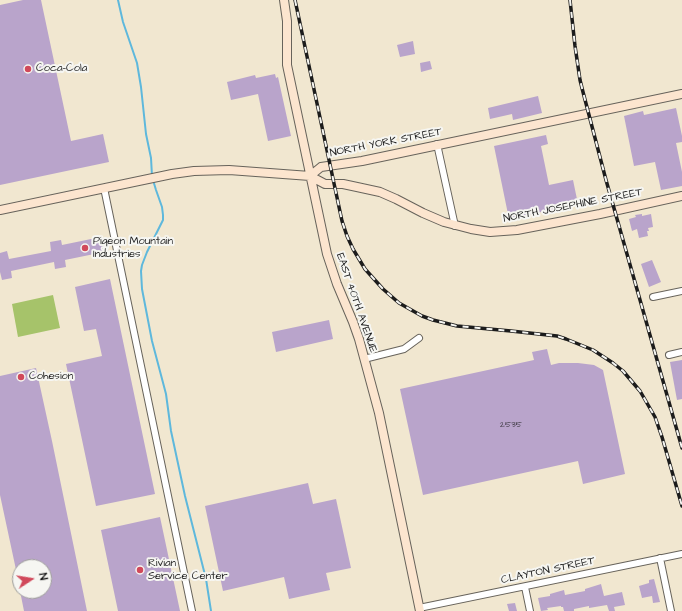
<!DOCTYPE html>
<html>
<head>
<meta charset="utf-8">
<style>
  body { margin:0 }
  #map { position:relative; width:682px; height:611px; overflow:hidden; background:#f1e7d0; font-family:"Architects Daughter",sans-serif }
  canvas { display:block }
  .north { position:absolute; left:12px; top:559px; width:40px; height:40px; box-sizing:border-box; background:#f6f6f2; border:1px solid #9f9f9c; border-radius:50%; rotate:78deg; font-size:11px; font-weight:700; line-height:16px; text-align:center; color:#1c1c1c }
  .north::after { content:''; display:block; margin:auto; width:14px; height:18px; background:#d1495b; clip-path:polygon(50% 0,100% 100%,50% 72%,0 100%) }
</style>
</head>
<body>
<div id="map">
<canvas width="682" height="611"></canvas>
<div class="north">N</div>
</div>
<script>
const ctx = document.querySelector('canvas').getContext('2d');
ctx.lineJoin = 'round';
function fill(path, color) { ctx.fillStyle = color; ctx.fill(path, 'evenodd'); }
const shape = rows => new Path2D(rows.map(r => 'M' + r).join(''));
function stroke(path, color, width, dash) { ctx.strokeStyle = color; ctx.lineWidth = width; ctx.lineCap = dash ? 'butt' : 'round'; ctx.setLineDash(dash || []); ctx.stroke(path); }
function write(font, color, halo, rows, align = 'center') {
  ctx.font = font + ' "Architects Daughter",sans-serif'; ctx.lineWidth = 4; ctx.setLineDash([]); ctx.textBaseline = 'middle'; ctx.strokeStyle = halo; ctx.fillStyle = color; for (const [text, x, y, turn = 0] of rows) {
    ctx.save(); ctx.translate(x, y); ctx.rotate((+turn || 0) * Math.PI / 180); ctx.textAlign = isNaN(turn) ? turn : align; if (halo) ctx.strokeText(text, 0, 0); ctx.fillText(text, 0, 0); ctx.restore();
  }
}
fill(shape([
  [53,295,60,328,18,337,12,304]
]), '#a6c36a');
stroke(shape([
  [118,0,123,22,137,63,141,87,146,134,151,158,152,176],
  [153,180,156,190,162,207,163,215,163,220,147,252,142,265,141,271,142,289,152,341,166,394,171,431,185,496,206,579,211,611]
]), '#5eb8dc', 2);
fill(shape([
  [23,0,41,0,71,141,103,134,109,162,0,185,0,5],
  [413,41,415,54,400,57,397,45],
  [430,61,432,69,421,72,420,63],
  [275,74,276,78,278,77,291,136,268,141,258,94,231,100,227,82,255,75,256,78],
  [538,96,542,113,513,120,512,114,490,119,488,108],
  [676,108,682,136,682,142,676,143,682,172,682,186,661,190,655,162,634,166,624,116,643,111,644,115],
  [546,135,548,144,541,146,549,185,573,180,578,204,509,219,494,146],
  [642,214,642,216,651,214,653,227,648,228,649,231,647,231,648,236,639,238,637,229,632,231,629,219,636,217,635,215],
  [96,238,97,239,102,238,104,252,65,260,66,267,55,269,54,262,11,271,12,278,2,280,0,272,0,253,7,251,9,259,51,251,50,242,61,240,62,245],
  [652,260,661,282,649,287,641,264],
  [110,279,155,494,96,506,66,364,102,356,96,329,84,331,75,287],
  [329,320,333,339,276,352,272,332],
  [547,349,551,365,559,363,578,363,594,365,603,370,625,474,583,484,578,461,423,495,400,389,534,360,532,352],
  [682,360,682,399,677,400,670,362],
  [36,368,52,441,87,611,24,611,20,591,44,591,44,567,20,567,20,579,18,579,0,495,0,376],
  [308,483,313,504,336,499,351,568,326,573,330,590,289,599,284,577,223,591,205,506],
  [160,517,180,611,118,611,101,530],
  [654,579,660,602,653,603,652,596,642,598,639,586,649,583,649,580],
  [601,584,604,596,622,592,625,605,614,607,615,611,609,611,607,605,589,608,589,606,574,609,574,611,564,611,563,607,561,607,561,606,547,608,548,610,541,611,538,598,550,596,550,594,564,590,565,595,585,591,585,589],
  [515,603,517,611,509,611,507,604]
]), '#b9a4cb');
const street = shape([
  [437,144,455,226],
  [104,188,192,611],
  [653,297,682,291],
  [669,355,682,352],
  [364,359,404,349,419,338],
  [660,558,671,611],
  [525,587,530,611],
  [419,608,682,554]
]);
const secondary = shape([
  [284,0,287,21,287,65,327,254,337,284,353,322,359,339,379,413,420,611],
  [310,176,325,184,343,184,357,187,380,192,396,199,423,213,444,222,471,229,490,232,517,230,600,214,682,196],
  [0,210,172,174,194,171,229,170,310,176,321,167,362,161,682,94]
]);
stroke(street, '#67635b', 8);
stroke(secondary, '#67635b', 10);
stroke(street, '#fff', 6);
stroke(secondary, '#fce5cf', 8);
const rail = shape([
  [295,0,342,221,347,236,353,249,365,269,383,289,399,303,422,316,433,320,457,326,511,331,557,336,566,339,593,350,613,363,623,371,640,391,655,417,662,437,682,506],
  [570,0,575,46,580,80,583,92,606,180,682,448]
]);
stroke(rail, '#1c1c1c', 3.5);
stroke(rail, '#f6f6f2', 2, [6]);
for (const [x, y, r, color] of [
  [28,69,4,"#d1495b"],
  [85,248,4,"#d1495b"],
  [21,377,4,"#d1495b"],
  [140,570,4,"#d1495b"]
]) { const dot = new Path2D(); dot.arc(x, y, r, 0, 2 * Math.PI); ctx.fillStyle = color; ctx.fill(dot); stroke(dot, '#f6f6f2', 1.5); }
write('9px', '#433e48', null, [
  ["2535",511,425]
]);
write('11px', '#1c1c1c', '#f6f6f2', [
  ["Coca-Cola",36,69],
  ["Pigeon Mountain",93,242],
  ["Industries",93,255],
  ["Cohesion",29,377],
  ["Rivian",148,564],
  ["Service Center",148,577]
], 'left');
write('11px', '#1c1c1c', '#f6f6f2', [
  ["NORTH YORK STREET",386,143,-11],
  ["NORTH JOSEPHINE STREET",573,206,-11],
  ["EAST 40TH AVENUE",356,303,71],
  ["CLAYTON STREET",548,571,-12]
]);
</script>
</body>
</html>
